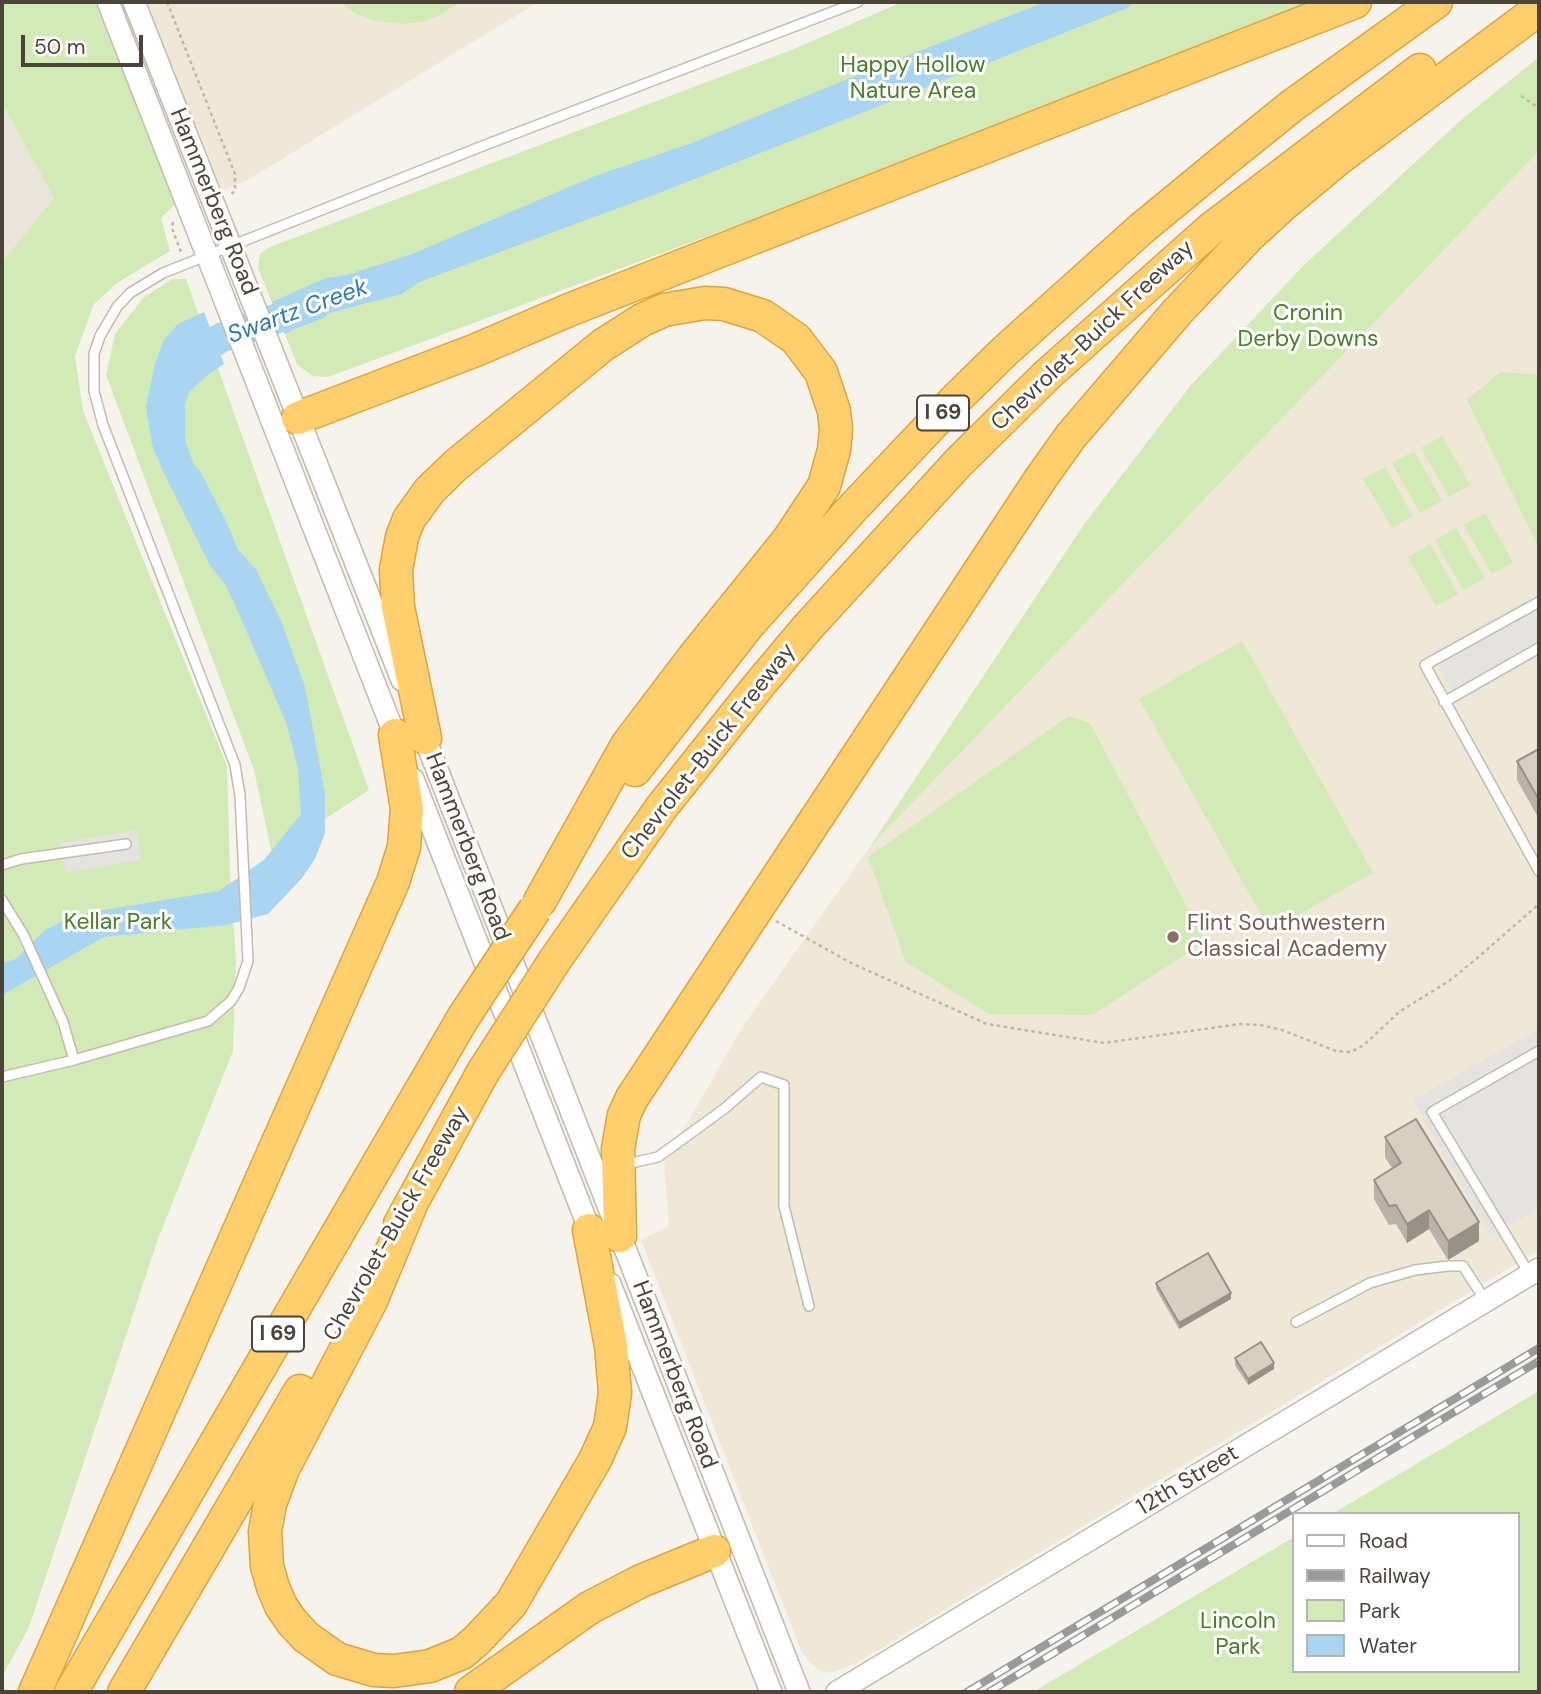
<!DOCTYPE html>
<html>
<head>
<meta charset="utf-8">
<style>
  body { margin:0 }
  #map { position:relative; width:1541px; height:1694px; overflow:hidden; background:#f6f3ec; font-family:"DM Sans",sans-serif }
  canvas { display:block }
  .frame { position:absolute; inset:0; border:4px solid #4b4439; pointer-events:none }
  .legend { position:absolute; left:1292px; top:1512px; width:228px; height:161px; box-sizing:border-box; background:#fff; border:2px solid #b7b4b0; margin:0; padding:9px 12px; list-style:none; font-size:21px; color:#4b4439 }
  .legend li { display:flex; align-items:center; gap:14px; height:35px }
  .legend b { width:35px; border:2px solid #b7b4b0 }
  .scale { position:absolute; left:21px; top:35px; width:122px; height:32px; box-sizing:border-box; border:4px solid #4b4439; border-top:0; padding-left:9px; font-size:21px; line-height:24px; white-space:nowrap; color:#4b4439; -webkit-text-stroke:5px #fff; paint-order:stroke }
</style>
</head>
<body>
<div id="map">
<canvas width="1541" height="1694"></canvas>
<div class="frame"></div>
<ul class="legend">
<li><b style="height:9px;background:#fff"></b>Road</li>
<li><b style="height:9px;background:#9a9a9a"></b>Railway</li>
<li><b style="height:19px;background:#d2eab5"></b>Park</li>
<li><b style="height:19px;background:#a9d4f2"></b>Water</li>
</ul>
<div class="scale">50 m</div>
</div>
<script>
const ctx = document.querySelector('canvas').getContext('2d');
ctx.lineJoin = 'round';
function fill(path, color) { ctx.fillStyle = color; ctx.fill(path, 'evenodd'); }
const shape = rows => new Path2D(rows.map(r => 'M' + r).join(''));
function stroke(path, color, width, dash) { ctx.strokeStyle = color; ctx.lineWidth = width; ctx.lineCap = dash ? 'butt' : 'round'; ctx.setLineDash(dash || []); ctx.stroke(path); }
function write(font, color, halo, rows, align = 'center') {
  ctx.font = font + ' "DM Sans",sans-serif'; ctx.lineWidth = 6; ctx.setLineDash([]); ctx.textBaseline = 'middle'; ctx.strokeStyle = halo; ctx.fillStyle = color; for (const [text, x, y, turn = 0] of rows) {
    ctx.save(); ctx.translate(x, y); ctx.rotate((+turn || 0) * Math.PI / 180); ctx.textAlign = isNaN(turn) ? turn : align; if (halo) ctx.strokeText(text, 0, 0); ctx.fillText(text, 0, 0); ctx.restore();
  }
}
fill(shape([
  [2,103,54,198,2,262]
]), '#eae5da');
fill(shape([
  [145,2,538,2,248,180,218,192],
  [1539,151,1539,1250,857,1663,830,1673,819,1670,809,1662,800,1648,641,1240,669,1226,664,1163,743,1026,869,848]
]), '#efe8d6');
fill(shape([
  [2,2,97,2,175,204,161,218,170,251,117,283,94,304,75,356,83,411,227,766,230,873,236,961,233,1051,158,1239,29,1627,2,1677,2,262,54,198,2,103],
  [340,2,460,2,438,16,421,22,401,24,373,20,355,13],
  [902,2,1323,2,891,168,328,377,312,376,297,364,258,268,260,254,270,247,794,49],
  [1539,57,1539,151,869,848,1085,523,1191,385,1303,266,1462,119],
  [172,279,186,279,369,790,272,854,254,770,106,375,115,334,143,298],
  [1500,372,1539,375,1539,548,1467,400],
  [1442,436,1470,485,1449,497,1421,448],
  [1414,451,1442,501,1420,513,1392,463],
  [1385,467,1413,516,1392,528,1363,479],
  [1485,513,1513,562,1492,574,1464,525],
  [1456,528,1485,578,1463,590,1435,540],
  [1430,544,1458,594,1436,606,1408,557],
  [1242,641,1373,873,1270,930,1139,699],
  [1069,716,1090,723,1205,941,1093,1015,989,1014,906,962,868,857],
  [1539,1391,1539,1692,1033,1692,1294,1537,1294,1671,1518,1671,1518,1514,1332,1514]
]), '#d2eab5');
fill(shape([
  [1539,593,1539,656,1458,702,1432,652],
  [136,830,142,860,66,873,60,843],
  [1539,1029,1539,1209,1490,1236,1413,1100]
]), '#e5e3e0');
fill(shape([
  [1045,2,1135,2,1127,8,659,193,419,282,402,294,325,314,285,334,272,302,326,278,347,275,412,254,595,176,692,143,850,78],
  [204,312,224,364,210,373,190,391,185,404,185,440,194,465,200,471,226,521,238,550,255,568,281,621,305,687,325,793,325,833,315,859,302,878,268,914,226,925,104,937,2,995,2,963,16,959,45,930,75,915,219,891,264,860,301,814,298,768,286,722,233,600,225,584,211,567,163,471,152,445,146,406,155,364,164,340,178,324]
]), '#a9d4f2');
stroke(shape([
  [183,364,207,346,223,337,316,305]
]), '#a9d4f2', 30);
const service = shape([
  [1539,602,1425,665,1539,871],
  [1444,702,1539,648],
  [2,865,21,859,126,844],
  [2,900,23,934,45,982,63,1022,74,1060],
  [2,1077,74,1060,208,1021,231,1001,239,988,248,961,240,795,235,765,103,425,94,391,94,354,100,336,117,307,130,293,163,273,480,147,858,2],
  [622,1165,658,1157,724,1109,761,1077,784,1085,784,1206,809,1306],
  [1530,1275,1432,1112,1539,1051],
  [1296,1322,1370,1283,1415,1270,1448,1266,1463,1266,1485,1300]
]);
const tertiary = shape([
  [108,2,399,746],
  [134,2,402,680],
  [420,726,799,1692],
  [413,779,594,1241],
  [610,1284,771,1692],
  [837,1692,1539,1269]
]);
const motorway = shape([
  [298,418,476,350,569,310,1355,2],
  [425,738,398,607,396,570,402,537,409,519,430,490,456,465,603,345,642,320,664,310,705,303,724,304,763,316,796,339,821,372,834,411,836,430,834,450,824,486,789,539,693,658,627,745,540,901],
  [635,770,749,624,850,511,957,398,1005,351,1141,229,1226,159,1293,105,1436,2],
  [555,960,661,808,760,684,807,628,958,463,1047,375,1211,229,1420,70],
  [410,1207,371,1301,283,1469,270,1504,265,1532,267,1566,273,1587,281,1606,292,1622,306,1637,337,1659,374,1670,394,1671,430,1666,462,1653,477,1640,511,1604,595,1460,610,1427,615,1393,611,1346,589,1230],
  [400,1224,483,1072],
  [620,1236,618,1149,624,1115,632,1098,1041,478,1071,436,1178,311,1250,235,1284,204,1338,159,1539,9],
  [35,1692,393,882,404,847,407,809,395,735],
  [71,1692,463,1018],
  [124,1692,300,1391],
  [471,1692,589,1608,641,1581,714,1551]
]);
stroke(service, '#c2bbae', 12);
stroke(tertiary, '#c2bbae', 24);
stroke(motorway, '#e0a43c', 35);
stroke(shape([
  [167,2,235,174,235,191,229,196],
  [1521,96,1539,108],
  [173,222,172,228,181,252],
  [776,921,851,963,987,1024,1104,1043,1240,1024,1261,1025,1282,1030,1336,1051,1351,1052,1364,1045,1399,1012,1449,981,1475,960,1539,904]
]), '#c4b79f', 2.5, [3.5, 3.5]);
stroke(service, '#fff', 9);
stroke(tertiary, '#fff', 21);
stroke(motorway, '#ffcf6e', 32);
const rail = shape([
  [967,1692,1539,1348],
  [989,1692,1539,1361]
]);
stroke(rail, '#9a9a9a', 8);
stroke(rail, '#fff', 5, [16]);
const motorwayBridge = shape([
  [463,1018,535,909],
  [483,1072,555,960]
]);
stroke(motorwayBridge, '#e0a43c', 35, []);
stroke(motorwayBridge, '#ffcf6e', 32);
fill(shape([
  [1539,749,1539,819,1517,780,1517,761],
  [1385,1137,1479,1241,1448,1260,1429,1229,1407,1243,1396,1224,1389,1225,1374,1199,1374,1180,1392,1168,1385,1157],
  [1156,1283,1231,1299,1179,1329,1156,1289],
  [1235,1358,1274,1369,1248,1385,1235,1365]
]), '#bab2a6');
fill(shape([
  [1429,1210,1429,1229,1407,1243,1407,1224],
  [1479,1222,1479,1241,1448,1260,1448,1241],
  [1231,1293,1231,1299,1179,1329,1179,1323],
  [1274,1363,1274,1369,1248,1385,1248,1379]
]), '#979187');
const building = shape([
  [1539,749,1539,800,1517,761,1539,749],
  [1416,1119,1479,1222,1448,1241,1429,1210,1407,1224,1396,1205,1389,1206,1374,1180,1401,1163,1385,1137,1416,1119],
  [1208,1253,1231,1293,1179,1323,1156,1283,1208,1253],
  [1261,1342,1274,1363,1248,1379,1235,1358,1261,1342]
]);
fill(building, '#d8cfc1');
stroke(building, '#979187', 2);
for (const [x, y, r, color] of [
  [1173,937,7,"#8d6e63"]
]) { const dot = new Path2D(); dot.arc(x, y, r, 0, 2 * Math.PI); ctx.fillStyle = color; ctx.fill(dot); stroke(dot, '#fff', 2.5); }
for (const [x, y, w] of [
  [943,413,52],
  [278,1334,52]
]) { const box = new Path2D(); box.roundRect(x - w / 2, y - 17.5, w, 35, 5); ctx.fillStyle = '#fff'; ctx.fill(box); stroke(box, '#4b4439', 2); }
write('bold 21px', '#4b4439', null, [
  ["I 69",943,413],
  ["I 69",278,1334]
]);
write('23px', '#4a7f2a', '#fff', [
  ["Happy Hollow",913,66],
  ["Nature Area",913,92],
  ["Cronin",1308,314],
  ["Derby Downs",1308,340],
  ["Kellar Park",118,923],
  ["Lincoln",1238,1622],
  ["Park",1238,1648]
]);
write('23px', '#4b4439', '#fff', [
  ["Hammerberg Road",213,202,68],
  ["Chevrolet-Buick Freeway",1093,336,-43],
  ["Chevrolet-Buick Freeway",709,752,-52],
  ["Hammerberg Road",467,847,69],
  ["Chevrolet-Buick Freeway",397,1224,-60],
  ["Hammerberg Road",674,1375,69],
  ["12th Street",1188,1481,-31]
]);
write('23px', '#785e54', '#fff', [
  ["Flint Southwestern",1187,924],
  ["Classical Academy",1187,950]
], 'left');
write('italic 24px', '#2e7ab2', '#fff', [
  ["Swartz Creek",298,312,-20]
]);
</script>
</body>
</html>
